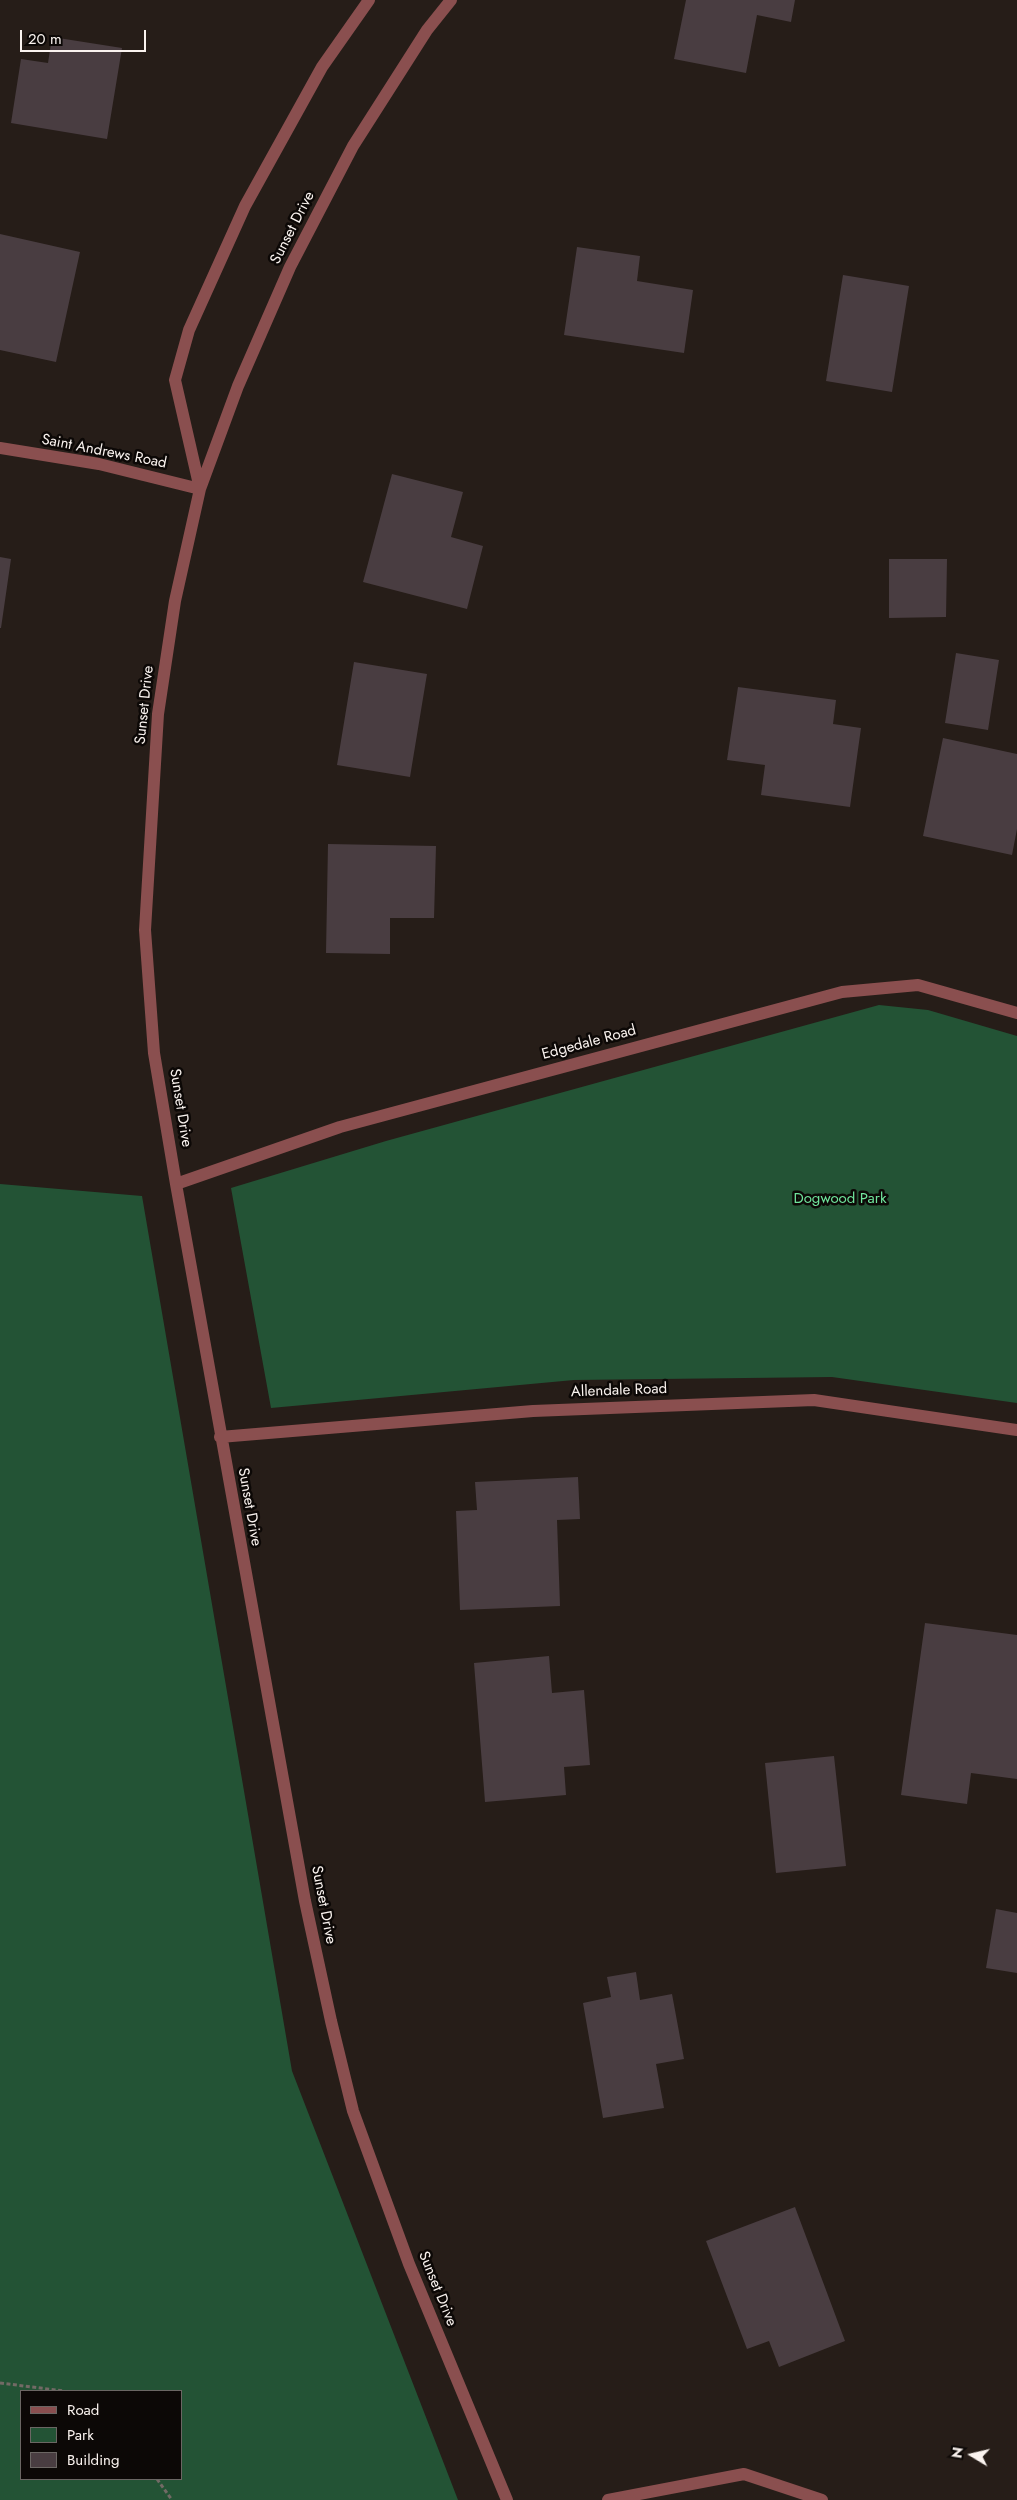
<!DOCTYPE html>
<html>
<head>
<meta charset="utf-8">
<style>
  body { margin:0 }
  #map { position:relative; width:1017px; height:2500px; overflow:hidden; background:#261d18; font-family:Jost,sans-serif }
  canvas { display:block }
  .legend { position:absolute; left:20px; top:2390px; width:162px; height:90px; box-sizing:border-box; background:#0c0806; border:1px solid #6b6663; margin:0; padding:6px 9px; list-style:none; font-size:15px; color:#faf3ef }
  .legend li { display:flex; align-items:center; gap:10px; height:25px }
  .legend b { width:25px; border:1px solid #6b6663 }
  .north { position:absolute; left:947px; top:2430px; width:50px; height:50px; -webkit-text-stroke:4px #0c0806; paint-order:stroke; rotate:279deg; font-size:14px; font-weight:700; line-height:20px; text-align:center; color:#faf3ef }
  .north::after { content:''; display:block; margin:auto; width:18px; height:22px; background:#faf3ef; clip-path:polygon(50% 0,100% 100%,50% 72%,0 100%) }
  .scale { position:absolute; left:20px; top:30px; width:126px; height:22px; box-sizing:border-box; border:2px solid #faf3ef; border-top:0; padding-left:6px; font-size:15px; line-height:18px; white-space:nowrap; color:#faf3ef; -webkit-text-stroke:4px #0c0806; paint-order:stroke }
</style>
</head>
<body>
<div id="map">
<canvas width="1017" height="2500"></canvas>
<ul class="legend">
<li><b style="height:6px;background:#8a4f4f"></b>Road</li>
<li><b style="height:14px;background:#235335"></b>Park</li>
<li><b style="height:14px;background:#493d41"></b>Building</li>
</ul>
<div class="north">N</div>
<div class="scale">20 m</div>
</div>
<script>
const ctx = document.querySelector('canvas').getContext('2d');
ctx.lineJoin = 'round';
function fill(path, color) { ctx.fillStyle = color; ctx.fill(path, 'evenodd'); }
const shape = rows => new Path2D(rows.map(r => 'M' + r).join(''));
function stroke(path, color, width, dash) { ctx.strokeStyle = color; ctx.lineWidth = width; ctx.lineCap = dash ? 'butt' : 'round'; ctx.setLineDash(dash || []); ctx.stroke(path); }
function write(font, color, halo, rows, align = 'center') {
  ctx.font = font + ' Jost,sans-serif'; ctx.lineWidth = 5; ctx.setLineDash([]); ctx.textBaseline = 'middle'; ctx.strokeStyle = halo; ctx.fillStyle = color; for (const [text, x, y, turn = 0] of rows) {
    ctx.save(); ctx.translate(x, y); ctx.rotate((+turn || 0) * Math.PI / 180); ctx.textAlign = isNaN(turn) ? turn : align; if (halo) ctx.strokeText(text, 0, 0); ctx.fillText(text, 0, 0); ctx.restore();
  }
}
fill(shape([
  [879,1005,928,1010,1017,1036,1017,1403,832,1377,574,1380,271,1408,231,1188,386,1141],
  [0,1184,142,1196,292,2071,458,2500,0,2500],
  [181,2391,181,2479,21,2479,21,2391]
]), '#235335');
fill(shape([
  [686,0,795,0,791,22,757,15,746,73,674,59],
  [52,37,122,48,107,139,11,123,21,59,48,63],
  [0,234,80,252,56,362,0,350],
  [577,247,640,256,637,281,693,290,684,353,564,335],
  [843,275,909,286,892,392,826,381],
  [392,474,463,492,451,537,483,546,467,609,363,582],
  [0,557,11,559,1,628,0,628],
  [889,559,947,559,946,617,889,618],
  [956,653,999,660,988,730,945,723],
  [354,662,427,674,410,777,337,765],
  [738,687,836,700,833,724,861,728,850,807,761,795,765,765,727,760],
  [943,738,1017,754,1017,829,1012,855,923,836],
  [328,844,436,846,434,918,390,918,390,954,326,953],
  [578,1477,580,1519,557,1520,560,1606,460,1610,456,1511,477,1510,475,1482],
  [925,1623,1017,1635,1017,1779,971,1773,967,1804,901,1795],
  [549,1656,552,1693,584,1690,590,1765,564,1767,566,1795,485,1802,474,1663],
  [834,1756,846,1866,776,1873,765,1763],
  [996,1909,1017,1913,1017,1973,986,1968],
  [636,1972,640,2000,672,1994,684,2059,656,2064,664,2108,603,2118,583,2003,611,1997,607,1977],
  [795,2207,845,2341,779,2367,769,2341,747,2349,706,2241]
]), '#493d41');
stroke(shape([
  [0,2383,64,2391],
  [157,2479,172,2500]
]), '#726a65', 3, [4, 2.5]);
stroke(shape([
  [608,2500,744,2474,822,2500]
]), '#8a4f4f', 12);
stroke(shape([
  [451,0,427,30,353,146,290,267,238,386,200,489,175,601,158,714,145,930,154,1053,176,1184,305,1901,331,2021,353,2111,409,2264,507,2500],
  [0,448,99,464,200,489],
  [200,489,175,380,189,330,245,206,322,67,369,0],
  [176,1184,340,1127,842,992,918,985,1017,1013],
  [220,1437,533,1411,814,1400,1017,1430]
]), '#8a4f4f', 12);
write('15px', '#faf3ef', '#0c0806', [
  ["Sunset Drive",293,228,-63],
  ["Saint Andrews Road",104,452,11],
  ["Sunset Drive",145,705,-84],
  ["Edgedale Road",589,1043,-15],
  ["Sunset Drive",180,1108,81],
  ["Allendale Road",619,1391,-2],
  ["Sunset Drive",249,1507,80],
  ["Sunset Drive",323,1905,79],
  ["Sunset Drive",437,2289,68]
]);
write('15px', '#70e49c', '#0c0806', [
  ["Dogwood Park",840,1199]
]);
</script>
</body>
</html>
